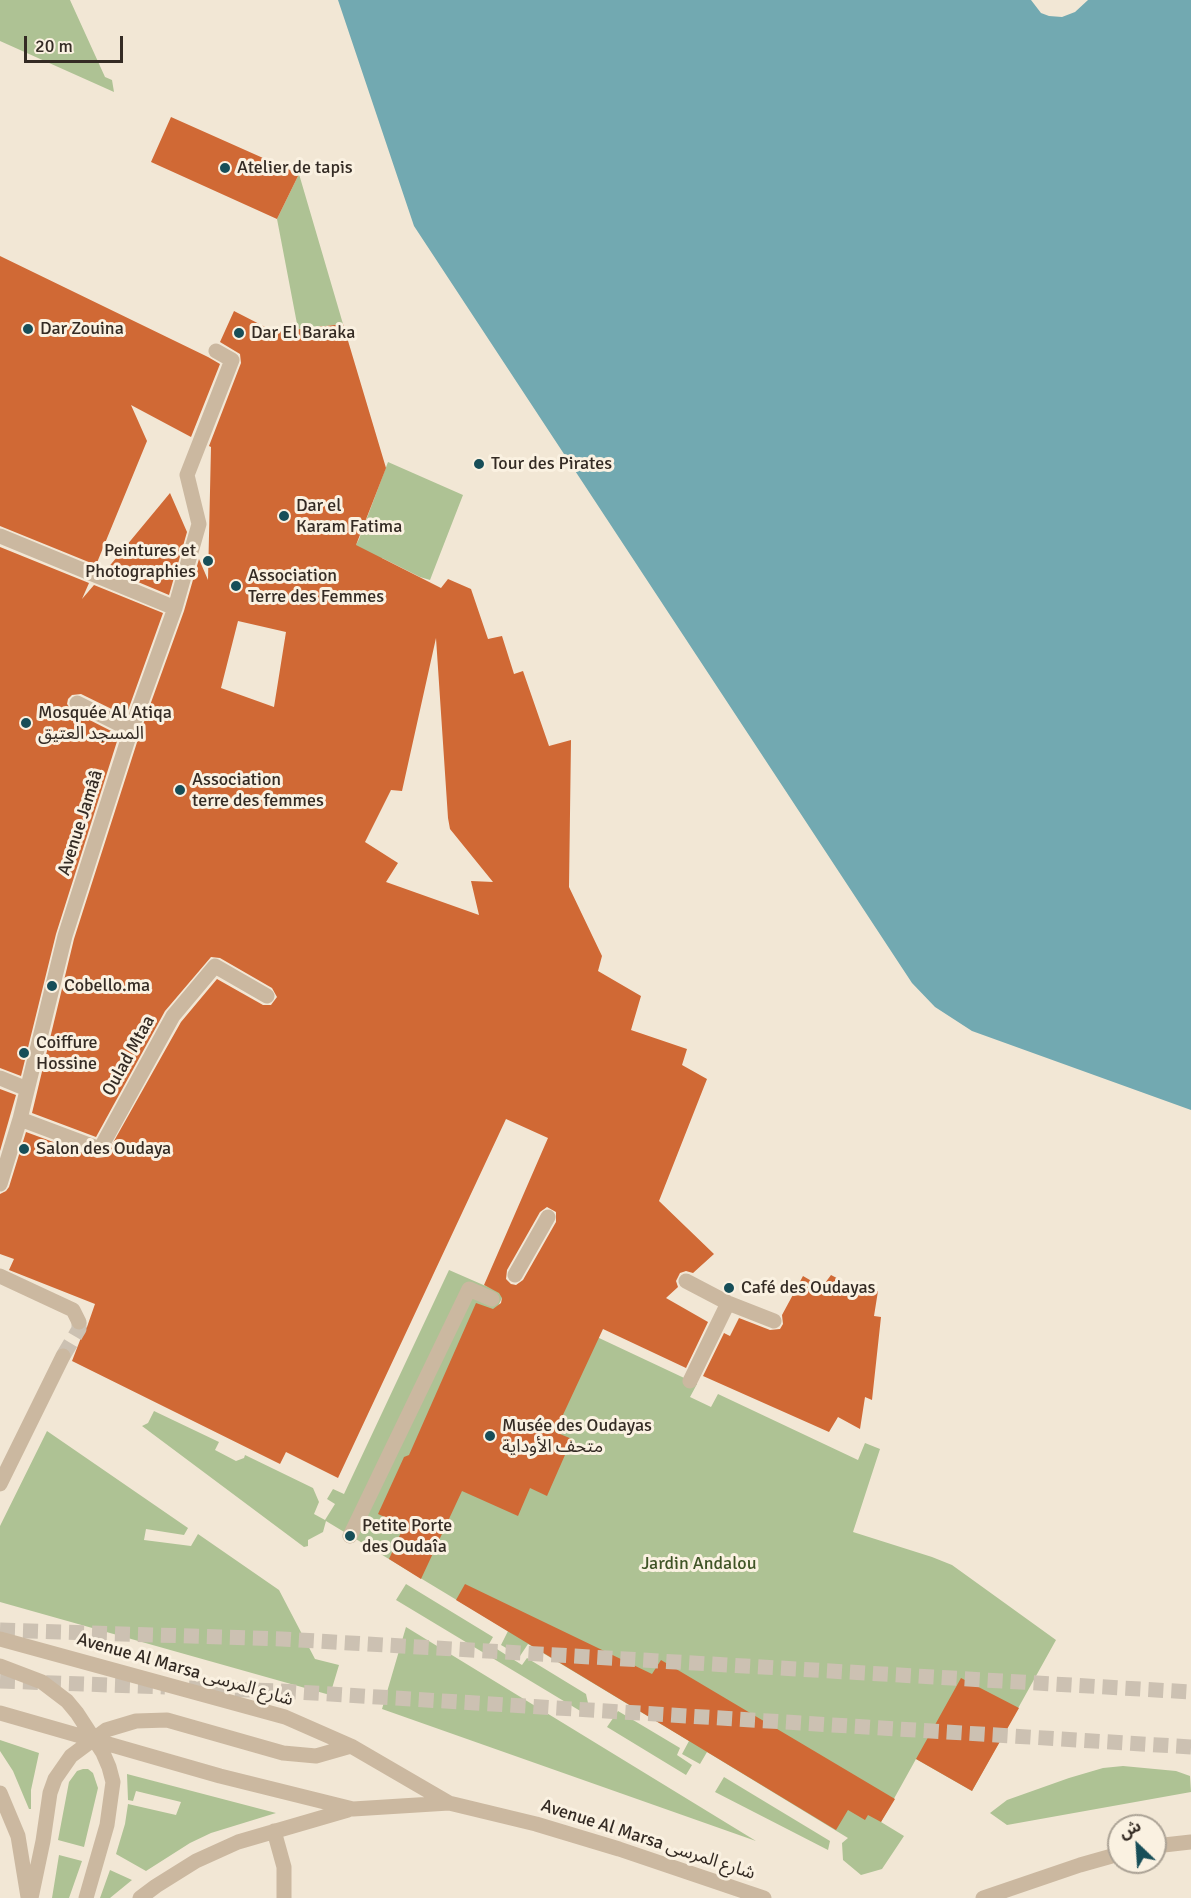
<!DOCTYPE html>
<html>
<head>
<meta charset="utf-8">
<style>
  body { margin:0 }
  #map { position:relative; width:1191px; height:1898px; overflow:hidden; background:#f2e7d5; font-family:Signika,"Noto Sans Arabic",sans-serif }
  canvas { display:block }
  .north { position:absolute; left:1107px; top:1814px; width:60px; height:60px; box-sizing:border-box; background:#faf1e1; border:2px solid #aba295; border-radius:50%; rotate:335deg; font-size:16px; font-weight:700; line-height:24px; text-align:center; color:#342b24 }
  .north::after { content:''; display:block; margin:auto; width:21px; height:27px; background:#174e58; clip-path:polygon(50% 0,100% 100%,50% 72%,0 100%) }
  .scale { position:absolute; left:24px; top:36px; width:99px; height:27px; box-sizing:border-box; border:3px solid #342b24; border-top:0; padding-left:8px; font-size:18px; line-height:21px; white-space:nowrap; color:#342b24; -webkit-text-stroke:4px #faf1e1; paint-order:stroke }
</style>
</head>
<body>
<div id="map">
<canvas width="1191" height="1898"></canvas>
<div class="north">ش</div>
<div class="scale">20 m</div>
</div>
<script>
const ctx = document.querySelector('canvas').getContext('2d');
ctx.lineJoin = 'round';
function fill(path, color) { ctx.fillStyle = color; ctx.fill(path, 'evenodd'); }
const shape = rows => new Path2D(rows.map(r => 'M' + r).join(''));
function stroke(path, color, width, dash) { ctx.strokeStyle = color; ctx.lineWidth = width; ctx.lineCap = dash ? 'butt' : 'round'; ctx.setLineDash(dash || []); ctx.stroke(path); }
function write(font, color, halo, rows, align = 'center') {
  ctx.font = font + ' Signika,"Noto Sans Arabic",sans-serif'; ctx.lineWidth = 6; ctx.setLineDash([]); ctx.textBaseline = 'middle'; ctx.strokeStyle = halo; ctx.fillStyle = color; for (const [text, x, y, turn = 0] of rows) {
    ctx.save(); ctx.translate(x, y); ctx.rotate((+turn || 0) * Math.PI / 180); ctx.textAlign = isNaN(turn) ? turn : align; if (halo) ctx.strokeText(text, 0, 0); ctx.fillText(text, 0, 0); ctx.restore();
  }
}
fill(shape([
  [0,0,70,0,105,77,112,80,114,92,0,41],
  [299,174,343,324,298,329,277,219],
  [388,462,463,495,430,580,420,577,382,558,369,584,342,572,359,539],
  [449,1270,504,1294,498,1306,516,1299,697,1384,690,1397,711,1407,718,1394,858,1460,865,1443,880,1449,853,1532,932,1557,952,1565,1056,1640,972,1791,916,1759,881,1822,904,1836,882,1869,861,1875,843,1860,842,1843,848,1838,707,1752,700,1764,682,1754,689,1741,528,1644,520,1656,501,1645,508,1631,326,1521,323,1532,308,1540,308,1546,304,1547,142,1426,148,1423,154,1411,219,1442,215,1450,236,1461,244,1458,245,1455,313,1488,319,1502,314,1514,325,1520,335,1504,327,1499,333,1489,344,1494],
  [47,1431,188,1528,184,1535,146,1529,144,1540,191,1546,198,1534,279,1590,315,1659,339,1665,330,1695,0,1602,0,1526],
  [406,1584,493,1637,489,1644,522,1665,527,1658,586,1694,588,1703,582,1712,396,1600],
  [406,1627,756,1841,382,1709],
  [618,1711,680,1748,677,1755,692,1765,686,1775,607,1727],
  [0,1740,39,1753,31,1790,31,1809,29,1809,13,1771,0,1751],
  [1123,1766,1176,1771,1190,1776,1191,1792,1007,1825,990,1813,1007,1800,1069,1778,1103,1768],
  [83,1769,88,1769,93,1773,98,1788,84,1847,58,1840,69,1782,77,1771],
  [127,1774,276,1813,211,1833,190,1843,146,1871,116,1854,125,1824,128,1804,176,1815,181,1802,136,1791,133,1801,128,1800],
  [724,1777,830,1841,828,1850,715,1792],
  [59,1855,82,1861,69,1898,52,1898],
  [110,1870,132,1880,110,1898,100,1898]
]), '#aec294');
fill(shape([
  [338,0,1031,0,1041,13,1049,16,1062,17,1075,12,1088,0,1191,0,1191,1110,972,1031,935,1007,912,983,414,226]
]), '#72a9b1');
fill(shape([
  [171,117,299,174,277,219,151,162],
  [0,256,208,357,220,364,191,437,131,405,147,441,96,565,0,526],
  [234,311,275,332,343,324,386,468,356,545,441,588,448,579,471,589,488,639,502,636,514,674,523,671,549,746,571,740,569,887,602,956,598,971,641,996,631,1030,687,1049,682,1065,707,1079,659,1201,714,1254,693,1273,686,1271,680,1273,676,1281,678,1287,666,1298,708,1322,686,1368,603,1329,555,1432,572,1439,547,1496,530,1488,518,1516,462,1491,421,1579,389,1559,404,1526,378,1514,404,1457,409,1455,476,1303,493,1309,501,1303,502,1298,499,1293,484,1285,548,1138,506,1119,338,1478,286,1452,280,1464,72,1361,84,1330,87,1327,95,1304,9,1270,14,1259,0,1254,0,1194,6,1191,9,1187,26,1132,97,1158,105,1157,181,1022,217,979,263,1005,271,1005,277,997,272,988,220,958,211,957,165,1011,96,1137,32,1113,74,939,140,733,184,611,199,559,208,580,211,447,209,446,241,363,240,354,220,342],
  [238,621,286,632,274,707,221,688],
  [436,638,448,818,450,829,493,882,471,881,479,915,386,882,398,863,365,842,391,790,402,791],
  [547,1207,556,1212,556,1222,523,1280,516,1285,511,1284,506,1279,507,1270,540,1212],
  [170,493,187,532,169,595,107,569],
  [0,547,89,583,82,599,94,585,163,613,126,716,81,694,72,695,68,699,67,704,72,711,119,735,56,934,21,1076,0,1068],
  [0,1089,16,1095,0,1151],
  [831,1275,852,1286,878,1291,874,1316,881,1317,872,1400,865,1397,860,1429,838,1417,829,1432,703,1376,724,1333,730,1336,739,1318,770,1330,780,1329,783,1324,782,1315,803,1276,822,1287],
  [465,1584,652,1674,661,1660,895,1799,881,1822,868,1815,865,1820,848,1810,836,1830,456,1600],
  [961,1678,1019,1708,972,1791,916,1759]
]), '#d06935');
stroke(shape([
  [63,1356,79,1329,79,1322]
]), '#ccc1b2', 15, [15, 8]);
stroke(shape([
  [0,1630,282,1639,1191,1692],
  [0,1681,165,1687],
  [189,1688,281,1691,1191,1747]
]), '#ccc1b2', 15, [15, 8]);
stroke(shape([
  [0,536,175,608],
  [77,703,131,730],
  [0,1078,27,1089],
  [20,1119,100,1149,173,1016,215,966,267,996],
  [0,1184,20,1119,65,936,131,730,175,608,199,524,187,475,232,360,216,351],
  [515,1275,548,1217],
  [0,1276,73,1310,79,1322],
  [686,1281,728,1303,774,1321],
  [690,1381,728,1303],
  [0,1484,63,1356],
  [350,1536,469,1289,492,1299],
  [0,1639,285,1717,351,1746,449,1803],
  [0,1666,42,1682,67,1701,77,1713,103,1753,109,1767,113,1782,107,1825,86,1898],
  [0,1713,220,1776,353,1809,449,1803,536,1824,619,1849,764,1898],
  [0,1793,18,1836,28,1897],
  [274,1831,284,1867,284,1898],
  [1155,1846,1191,1842],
  [31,1898,43,1841,50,1793,55,1779,71,1756,106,1730,136,1721,167,1720,283,1753,316,1756,351,1746],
  [140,1898,156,1886,196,1861,238,1842,348,1810],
  [983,1898,1080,1865,1119,1854]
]), '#cbb8a0', 15);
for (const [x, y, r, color] of [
  [225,168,6,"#174e58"],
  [28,329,6,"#174e58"],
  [239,333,6,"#174e58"],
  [479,464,6,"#174e58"],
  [284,516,6,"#174e58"],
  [208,561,6,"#174e58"],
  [236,586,6,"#174e58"],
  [26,723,6,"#174e58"],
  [180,790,6,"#174e58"],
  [52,986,6,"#174e58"],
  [24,1053,6,"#174e58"],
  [24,1149,6,"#174e58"],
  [729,1288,6,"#174e58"],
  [490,1436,6,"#174e58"],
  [350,1536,6,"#174e58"]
]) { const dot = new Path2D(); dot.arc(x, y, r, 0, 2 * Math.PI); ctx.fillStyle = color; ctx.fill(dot); stroke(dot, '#faf1e1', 2); }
write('18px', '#342b24', '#faf1e1', [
  ["Atelier de tapis",237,168],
  ["Dar Zouina",40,329],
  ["Dar El Baraka",251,333],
  ["Tour des Pirates",491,464],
  ["Dar el",296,506],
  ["Karam Fatima",296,527],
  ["Peintures et",196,551,"right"],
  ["Photographies",196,572,"right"],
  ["Association",248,576],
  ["Terre des Femmes",248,597],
  ["Mosquée Al Atiqa",38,713],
  ["المسجد العتيق",38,734],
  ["Association",192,780],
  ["terre des femmes",192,801],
  ["Cobello.ma",64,986],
  ["Coiffure",36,1043],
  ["Hossine",36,1064],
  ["Salon des Oudaya",36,1149],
  ["Café des Oudayas",741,1288],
  ["Musée des Oudayas",502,1426],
  ["متحف الأوداية",502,1447],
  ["Petite Porte",362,1526],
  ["des Oudaîa",362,1547]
], 'left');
write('18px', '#342b24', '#faf1e1', [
  ["Avenue Jamââ",81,823,-72],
  ["Oulad Mtaa",129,1056,-61],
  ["Avenue Al Marsa شارع المرسى",185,1670,16],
  ["Avenue Al Marsa شارع المرسى",648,1840,18]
]);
write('18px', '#3f5426', '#faf1e1', [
  ["Jardin Andalou",699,1564]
]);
</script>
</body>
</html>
